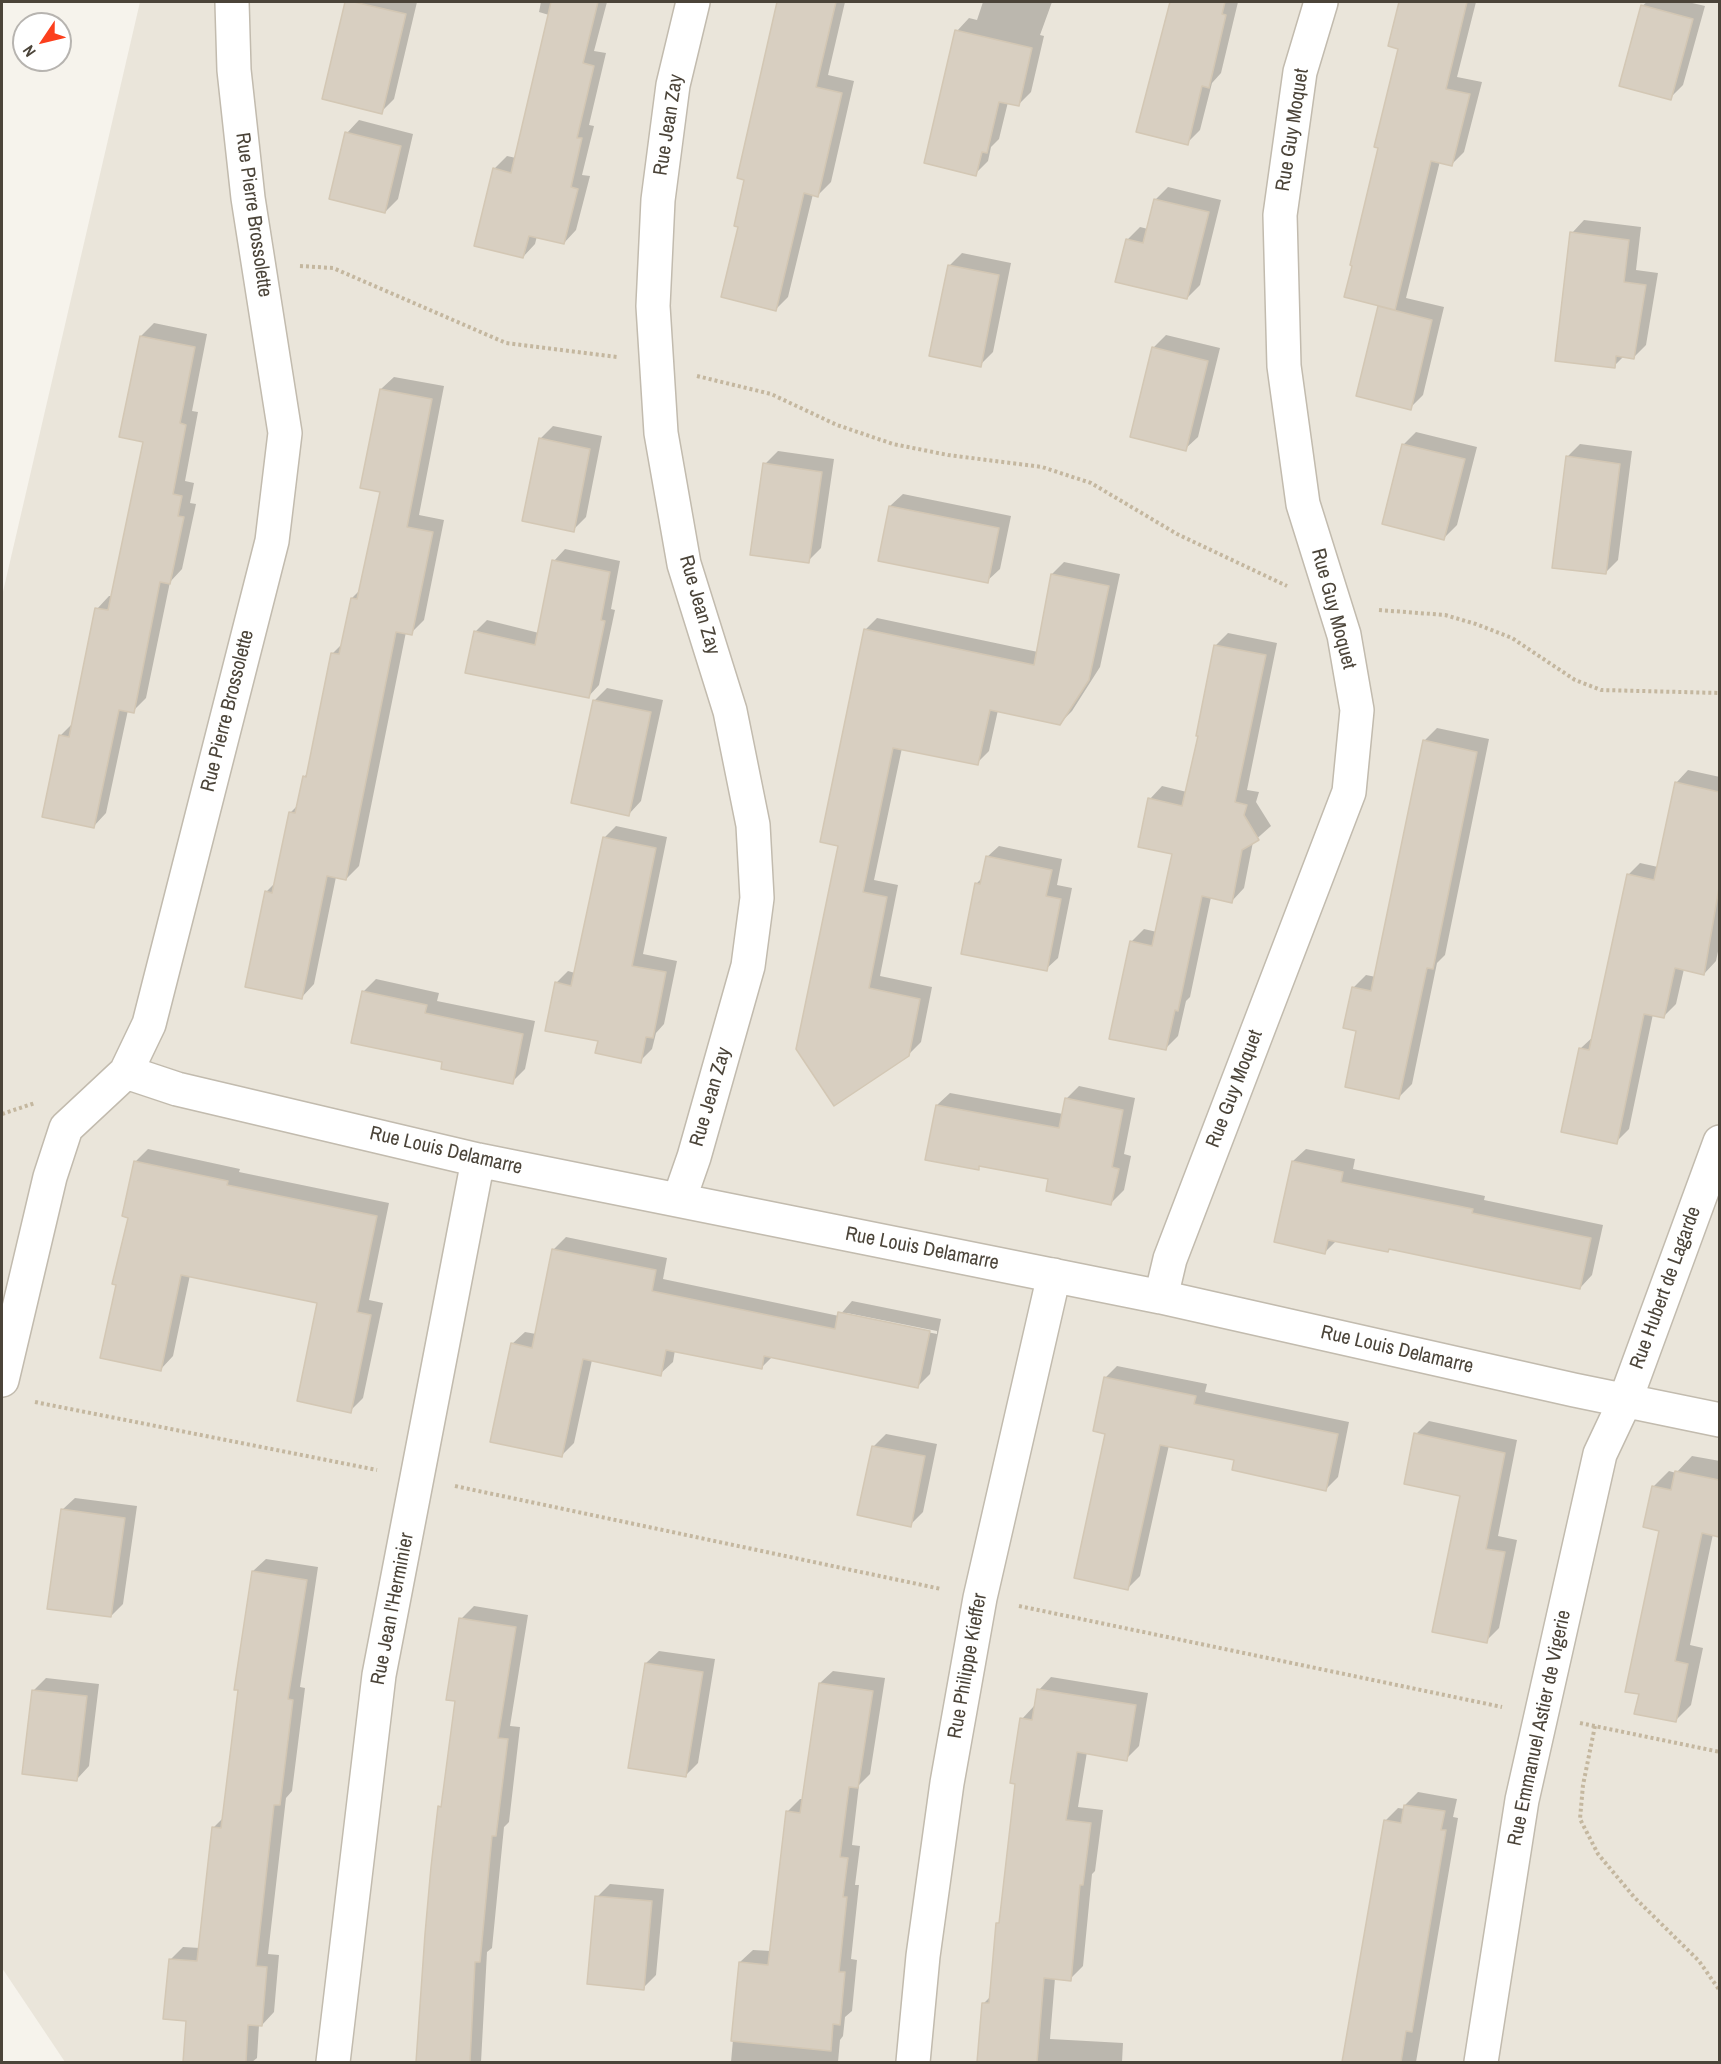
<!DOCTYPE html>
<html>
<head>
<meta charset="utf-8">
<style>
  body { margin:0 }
  #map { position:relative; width:1721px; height:2064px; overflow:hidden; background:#f6f3ec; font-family:"Archivo Narrow",sans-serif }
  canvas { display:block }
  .frame { position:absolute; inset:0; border:3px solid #4b4439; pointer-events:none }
  .north { position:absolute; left:12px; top:12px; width:60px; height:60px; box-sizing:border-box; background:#fff; border:2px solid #b7b4b0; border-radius:50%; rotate:235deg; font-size:16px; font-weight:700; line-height:24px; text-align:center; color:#4b4439 }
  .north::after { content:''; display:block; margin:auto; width:21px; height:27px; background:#fc3f1d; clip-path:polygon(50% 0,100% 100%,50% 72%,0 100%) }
</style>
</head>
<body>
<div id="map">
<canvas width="1721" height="2064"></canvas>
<div class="frame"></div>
<div class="north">N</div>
</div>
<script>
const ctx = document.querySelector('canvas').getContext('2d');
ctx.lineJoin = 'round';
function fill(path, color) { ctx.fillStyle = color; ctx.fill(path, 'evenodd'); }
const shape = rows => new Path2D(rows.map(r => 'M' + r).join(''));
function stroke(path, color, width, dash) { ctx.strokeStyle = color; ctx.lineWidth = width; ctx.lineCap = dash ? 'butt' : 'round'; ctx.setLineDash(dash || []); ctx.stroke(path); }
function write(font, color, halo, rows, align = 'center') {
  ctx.font = font + ' "Archivo Narrow",sans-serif'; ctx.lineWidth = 4.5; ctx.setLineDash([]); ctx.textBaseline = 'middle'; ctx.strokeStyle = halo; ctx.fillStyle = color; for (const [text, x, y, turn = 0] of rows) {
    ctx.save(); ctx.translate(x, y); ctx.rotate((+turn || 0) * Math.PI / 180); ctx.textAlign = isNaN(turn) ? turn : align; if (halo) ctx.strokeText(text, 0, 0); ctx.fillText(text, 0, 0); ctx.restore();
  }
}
fill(shape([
  [140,2,1719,2,1719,2062,65,2062,2,1968,2,596]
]), '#eae5da');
fill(shape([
  [346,2,417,2,394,99,381,112,323,98],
  [541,2,607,2,594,51,606,53,589,125,594,126,582,175,590,176,576,230,564,243,537,236,535,244,523,257,494,169,507,156,516,158,549,15,539,12],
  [779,2,845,2,828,75,854,81,831,182,818,195,813,194,788,297,776,309,739,226,746,179,739,177],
  [983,2,1052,2,1040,35,1044,36,1031,92,1018,105,1008,102,999,139,991,147,988,161,975,174,957,31,969,18,977,20],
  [1171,2,1238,2,1221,73,1212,83,1200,130,1187,143,1138,131],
  [1400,2,1476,2,1457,77,1482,82,1464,152,1452,164,1440,161,1406,298,1444,307,1423,395,1410,408,1379,307,1381,305,1380,147,1399,48,1389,45],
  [1647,2,1688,2,1705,6,1683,85,1670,98,1642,6],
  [359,120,413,134,398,199,385,212,347,133],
  [1168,187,1221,200,1200,285,1187,298,1127,240,1140,227,1148,229,1155,200],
  [1584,220,1641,227,1636,270,1658,273,1646,345,1633,358,1624,356,1614,366,1572,233],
  [962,253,1011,263,993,352,980,365,949,266],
  [154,323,207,334,192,411,198,412,185,481,194,483,190,503,196,504,182,569,170,582,146,698,133,711,128,710,106,813,94,826,60,736,73,723,97,609,109,596,112,596,145,440,121,436,141,336],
  [1166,335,1220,348,1198,437,1185,449,1153,348],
  [394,377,444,386,419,515,444,520,424,620,411,633,406,632,359,866,346,879,336,877,314,984,302,997,266,892,275,883,290,813,299,804,304,777,308,773,333,653,343,643,352,598,360,590,381,491,381,389],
  [553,426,602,436,586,517,573,530,540,439],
  [1416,432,1477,447,1457,525,1444,538,1404,444],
  [1580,444,1632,451,1618,560,1605,573,1567,457],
  [778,451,834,459,821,548,808,561,765,464],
  [903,494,1011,516,1000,569,987,581,890,506],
  [565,549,620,561,611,609,615,610,599,685,588,697,475,632,487,620,539,633,554,561],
  [1064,562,1120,574,1100,667,1072,711,1060,723,998,710,989,751,977,763,902,748,874,880,898,885,880,976,932,987,921,1042,908,1055,835,1104,840,845,865,630,877,618,1038,652,1052,574],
  [1228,633,1277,643,1247,790,1259,792,1256,802,1271,826,1253,842,1244,888,1232,901,1211,897,1190,997,1186,1001,1178,1036,1166,1048,1131,942,1144,929,1157,932,1174,853,1150,799,1162,786,1187,792,1200,735,1215,646],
  [607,688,663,700,641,801,629,814,594,701],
  [1437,728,1489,739,1445,955,1437,963,1412,1084,1399,1097,1358,1030,1353,988,1366,975,1376,977,1424,741],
  [1688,770,1720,777,1720,942,1716,961,1704,974,1684,969,1676,1004,1664,1016,1653,1014,1629,1129,1616,1142,1581,1048,1594,1036,1628,875,1640,863,1658,867,1676,783],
  [616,826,667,837,643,954,677,961,664,1024,656,1033,652,1049,640,1061,600,1040,556,983,568,971,575,973,604,838],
  [999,846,1062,859,1057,885,1072,888,1058,958,1046,969,976,884,983,877,987,857],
  [376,979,439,993,437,1001,535,1021,525,1069,512,1082,444,1061,363,992],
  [1079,1086,1135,1098,1124,1154,1131,1156,1124,1190,1111,1203,1050,1178,981,1165,978,1168,937,1105,950,1093,1063,1114,1066,1099],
  [148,1149,240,1169,239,1172,389,1203,369,1300,383,1303,363,1398,350,1411,319,1302,190,1275,173,1356,161,1369,130,1216,135,1162],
  [1306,1149,1355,1159,1353,1169,1485,1196,1484,1200,1603,1225,1592,1275,1580,1288,1390,1248,1337,1240,1325,1252,1293,1161],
  [566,1237,667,1258,663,1279,839,1316,852,1301,941,1319,930,1374,917,1387,772,1357,761,1368,675,1350,673,1362,660,1374,592,1360,574,1443,562,1455,512,1344,525,1332,536,1334,553,1250],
  [847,1313,937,1331,937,1334,847,1316],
  [1117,1366,1207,1384,1205,1392,1349,1422,1338,1477,1326,1489,1236,1458,1169,1445,1140,1576,1128,1588,1107,1432,1105,1378],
  [1429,1421,1517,1440,1498,1536,1517,1540,1499,1628,1486,1641,1462,1495,1416,1434],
  [886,1434,937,1444,923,1512,910,1525,873,1447],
  [1692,1456,1720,1461,1720,1535,1713,1534,1690,1645,1703,1648,1691,1705,1675,1721,1641,1693,1661,1529,1653,1487,1669,1471,1676,1473],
  [75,1498,137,1506,123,1604,111,1616,62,1510],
  [266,1559,318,1567,300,1687,305,1688,292,1791,286,1798,268,1954,279,1955,274,2012,262,2025,259,2025,257,2058,252,2062,184,2062,187,2020,170,1960,183,1947,200,1948,213,1828,224,1817,253,1571],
  [474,1606,528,1615,510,1726,520,1727,509,1822,504,1827,492,1948,487,1952,481,2062,415,2062,418,2060,440,1807,443,1804,456,1700,461,1619],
  [659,1651,715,1659,698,1763,685,1776,646,1663],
  [833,1671,885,1678,870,1774,859,1785,852,1845,860,1846,855,1885,859,1885,851,1959,857,1960,852,2011,845,2017,843,2036,840,2040,838,2062,731,2062,740,1962,753,1950,771,1951,787,1812,800,1799,803,1799,820,1683],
  [1051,1677,1148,1693,1139,1746,1126,1759,1087,1752,1078,1807,1103,1810,1095,1871,1092,1874,1083,1966,1070,1979,1055,1978,1050,2039,1123,2043,1122,2062,979,2062,984,2003,991,1996,998,1924,1001,1921,1017,1783,1022,1719,1034,1706,1039,1690],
  [46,1678,99,1684,89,1766,77,1779,33,1691],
  [1418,1792,1457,1799,1453,1817,1458,1818,1416,2062,1344,2062,1385,1821,1398,1808,1405,1809,1405,1805],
  [610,1884,664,1889,656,1975,643,1988,597,1897]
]), '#0003');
const building = shape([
  [345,2,354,2,406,14,382,114,322,99,345,2],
  [551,2,598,2,583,63,594,66,577,138,582,138,571,187,578,189,564,244,529,236,523,258,474,246,493,168,511,173,551,2],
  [777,2,836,2,816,87,842,93,818,197,804,193,776,311,721,297,738,227,734,226,744,180,737,178,777,2],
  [1170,2,1225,2,1222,14,1226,15,1209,88,1202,86,1188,145,1136,132,1170,2],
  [1399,2,1467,2,1446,89,1470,94,1452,166,1431,161,1395,310,1344,297,1352,266,1350,265,1378,148,1374,147,1398,49,1388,46,1399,2],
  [1641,5,1693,19,1671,100,1619,86,1641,5],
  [955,30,1032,48,1019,106,999,102,987,153,982,152,976,176,924,163,955,30],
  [345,132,401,146,385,213,329,199,345,132],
  [1154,199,1209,212,1187,299,1115,282,1126,239,1143,243,1154,199],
  [1570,232,1629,240,1624,282,1646,285,1634,359,1616,356,1615,368,1555,361,1570,232],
  [948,265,999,275,981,367,929,356,948,265],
  [1378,306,1432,320,1411,410,1356,396,1378,306],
  [140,336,195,347,180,423,186,425,173,494,182,496,178,516,184,517,170,584,160,582,134,713,119,710,94,828,42,817,59,735,69,737,95,608,108,610,143,442,119,437,140,336],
  [1152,347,1208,361,1186,451,1130,437,1152,347],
  [380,389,432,399,407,527,433,532,412,635,396,632,346,880,327,876,302,999,245,987,265,891,272,893,289,812,295,813,303,776,306,777,331,653,339,654,351,598,357,599,380,492,360,488,380,389],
  [539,438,590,449,574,532,522,521,539,438],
  [1402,444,1465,459,1444,540,1382,524,1402,444],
  [1566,456,1620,464,1606,574,1552,568,1566,456],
  [763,463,822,472,809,563,750,555,763,463],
  [889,506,999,528,988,583,878,561,889,506],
  [552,560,610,572,601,620,605,621,589,698,465,673,474,631,535,645,552,560],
  [1051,574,1109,586,1089,680,1060,725,990,710,978,765,893,748,863,892,887,897,869,988,920,999,909,1056,834,1106,796,1049,838,846,820,842,864,629,1034,665,1051,574],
  [1214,645,1266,655,1235,802,1247,805,1244,815,1259,840,1242,850,1232,903,1202,896,1178,1011,1175,1010,1166,1050,1109,1039,1130,941,1152,946,1172,854,1138,847,1148,798,1182,806,1198,736,1196,736,1214,645],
  [593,700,651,712,629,816,571,803,593,700],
  [1423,740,1477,752,1433,969,1427,968,1399,1099,1345,1087,1356,1031,1343,1028,1352,987,1371,991,1423,740],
  [1675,782,1719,792,1719,888,1704,975,1675,968,1664,1018,1644,1014,1617,1144,1561,1132,1579,1048,1589,1050,1627,874,1654,880,1675,782],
  [603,837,656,848,632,966,666,972,653,1038,646,1037,641,1063,595,1053,598,1041,545,1031,555,982,571,986,603,837],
  [986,856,1052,870,1046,896,1061,899,1047,971,961,954,975,883,980,884,986,856],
  [362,991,427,1005,425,1013,523,1034,513,1084,441,1069,442,1062,351,1043,362,991],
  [1065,1098,1123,1110,1112,1167,1119,1169,1111,1205,1046,1191,1048,1179,979,1166,979,1170,925,1160,936,1105,1059,1128,1065,1098],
  [134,1161,228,1181,227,1185,377,1216,357,1312,371,1315,351,1413,297,1401,317,1303,181,1275,161,1371,100,1358,116,1285,112,1284,128,1218,122,1216,134,1161],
  [1292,1161,1343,1172,1341,1182,1473,1209,1472,1213,1591,1238,1580,1289,1389,1249,1388,1252,1328,1240,1325,1254,1274,1242,1292,1161],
  [552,1249,656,1270,652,1291,835,1329,838,1312,930,1331,918,1388,764,1356,762,1369,666,1350,661,1376,583,1359,562,1457,490,1442,511,1343,532,1348,552,1249],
  [1104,1377,1196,1396,1194,1404,1338,1434,1326,1491,1232,1470,1234,1460,1160,1445,1128,1590,1074,1578,1105,1434,1093,1431,1104,1377],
  [1414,1433,1505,1453,1486,1549,1505,1552,1487,1643,1432,1632,1460,1496,1404,1484,1414,1433],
  [872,1446,925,1456,911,1527,857,1515,872,1446],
  [1675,1471,1719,1480,1719,1537,1702,1533,1675,1661,1688,1664,1676,1722,1634,1714,1639,1694,1625,1692,1659,1531,1643,1527,1652,1486,1671,1490,1675,1471],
  [61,1509,125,1518,111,1617,47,1609,61,1509],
  [252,1571,307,1580,288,1699,293,1700,280,1805,274,1805,256,1966,267,1967,262,2026,248,2025,246,2062,183,2062,186,2021,163,2019,169,1959,197,1961,212,1827,221,1828,238,1690,234,1690,252,1571],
  [459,1618,516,1627,498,1738,508,1739,496,1836,492,1836,480,1962,475,1962,470,2062,416,2062,425,1934,431,1867,438,1806,441,1807,455,1701,446,1700,459,1618],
  [645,1663,703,1672,686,1777,628,1768,645,1663],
  [819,1683,873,1691,858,1788,849,1787,840,1857,848,1858,843,1897,847,1897,839,1972,845,1972,840,2025,833,2024,831,2051,731,2041,739,1962,768,1965,786,1811,800,1813,819,1683],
  [1037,1689,1136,1705,1127,1761,1077,1752,1066,1820,1091,1823,1083,1885,1080,1885,1071,1981,1044,1978,1037,2062,977,2062,982,2003,989,2003,996,1923,999,1923,1015,1784,1010,1783,1020,1718,1032,1720,1037,1689],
  [32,1690,87,1696,77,1781,22,1774,32,1690],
  [1404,1805,1445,1811,1441,1830,1446,1830,1412,2032,1406,2031,1401,2062,1342,2062,1384,1820,1401,1823,1404,1805],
  [595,1896,652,1901,644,1990,587,1984,595,1896]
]);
fill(building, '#d8cfc1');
stroke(building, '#d3c7b4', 1.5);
const minor = shape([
  [126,1072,177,1089,478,1160,1161,1297,1574,1390,1720,1420],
  [679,1200,694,1157,748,966,757,898,753,825,730,711,684,564,661,433,653,306,658,200,673,85,693,2],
  [1161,1297,1170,1259,1349,792,1357,710,1344,635,1303,504,1284,366,1280,215,1300,72,1321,2],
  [2,1380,50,1177,66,1128,126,1072,149,1024,272,541,285,433,248,198,234,70,232,2],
  [333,2062,379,1675,478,1160],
  [913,2062,923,1956,947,1783,980,1598,1054,1275],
  [1481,2062,1522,1800,1600,1454,1625,1401,1720,1142]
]);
stroke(minor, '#c2bbae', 36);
stroke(shape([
  [300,266,333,268,506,343,617,357],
  [697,376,771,394,837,425,893,444,948,455,1042,467,1091,483,1177,534,1287,586],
  [1379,610,1445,615,1476,624,1512,638,1575,680,1601,690,1720,693],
  [2,1114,35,1103],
  [35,1402,377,1470],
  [455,1486,941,1589],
  [1019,1606,1502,1707],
  [1580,1723,1720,1752],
  [1595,1726,1583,1785,1580,1819,1598,1854,1634,1897,1699,1961,1720,1991]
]), '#c4b79f', 4, [3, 3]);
stroke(minor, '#fff', 33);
write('20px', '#4b4439', '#fff', [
  ["Rue Jean Zay",669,125,-81],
  ["Rue Guy Moquet",1293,130,-81],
  ["Rue Pierre Brossolette",253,215,82],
  ["Rue Jean Zay",699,605,74],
  ["Rue Guy Moquet",1333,609,75],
  ["Rue Pierre Brossolette",228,711,-76],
  ["Rue Guy Moquet",1235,1089,-69],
  ["Rue Jean Zay",711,1097,-74],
  ["Rue Louis Delamarre",446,1151,13],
  ["Rue Louis Delamarre",922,1249,11],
  ["Rue Hubert de Lagarde",1666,1288,-70],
  ["Rue Louis Delamarre",1397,1350,13],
  ["Rue Jean l'Herminier",393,1609,-79],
  ["Rue Philippe Kieffer",968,1666,-80],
  ["Rue Emmanuel Astier de Vigerie",1540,1728,-78]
]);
</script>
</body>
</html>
